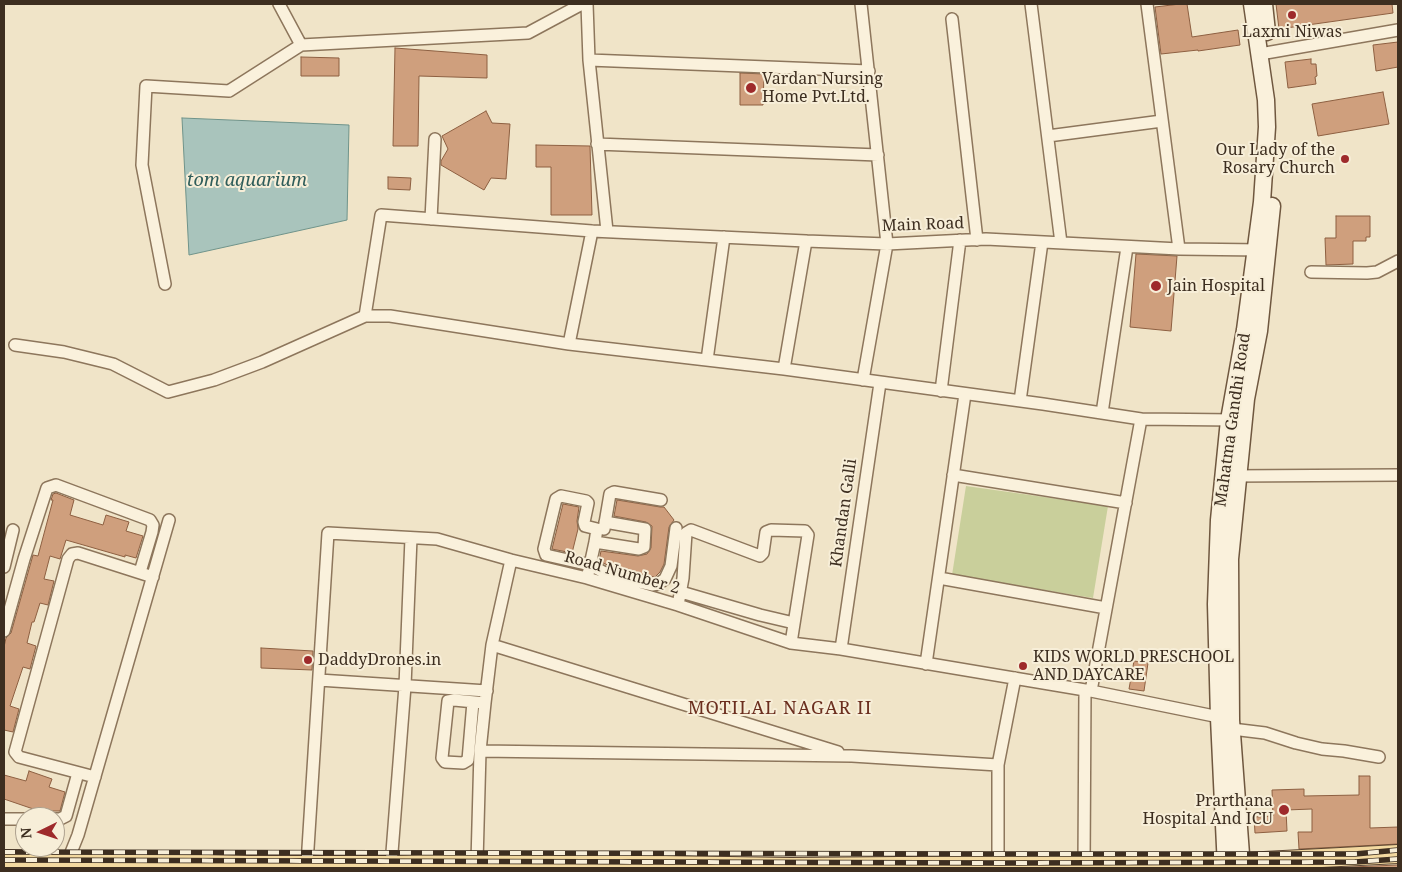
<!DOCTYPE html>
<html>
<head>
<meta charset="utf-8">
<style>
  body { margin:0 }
  #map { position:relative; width:1402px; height:872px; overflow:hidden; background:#f0e4c8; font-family:"Noto Serif",serif }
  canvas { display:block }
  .frame { position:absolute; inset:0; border:5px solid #3d2e20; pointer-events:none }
  .north { position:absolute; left:15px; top:807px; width:50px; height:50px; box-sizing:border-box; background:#f7eed8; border:1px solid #ada18e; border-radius:50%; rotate:266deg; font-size:14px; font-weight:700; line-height:20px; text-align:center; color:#3d2e20 }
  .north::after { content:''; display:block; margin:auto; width:18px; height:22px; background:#9e2a2b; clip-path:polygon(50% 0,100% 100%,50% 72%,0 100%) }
</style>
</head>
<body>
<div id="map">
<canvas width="1402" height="872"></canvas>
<div class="frame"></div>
<div class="north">N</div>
</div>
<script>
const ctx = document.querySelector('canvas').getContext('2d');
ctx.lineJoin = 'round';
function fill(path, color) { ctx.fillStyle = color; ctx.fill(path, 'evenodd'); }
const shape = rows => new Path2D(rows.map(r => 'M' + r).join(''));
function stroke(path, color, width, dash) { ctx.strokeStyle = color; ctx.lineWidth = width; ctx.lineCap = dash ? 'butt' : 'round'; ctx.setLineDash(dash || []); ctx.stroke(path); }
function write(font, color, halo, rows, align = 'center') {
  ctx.font = font + ' "Noto Serif",serif'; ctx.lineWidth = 4; ctx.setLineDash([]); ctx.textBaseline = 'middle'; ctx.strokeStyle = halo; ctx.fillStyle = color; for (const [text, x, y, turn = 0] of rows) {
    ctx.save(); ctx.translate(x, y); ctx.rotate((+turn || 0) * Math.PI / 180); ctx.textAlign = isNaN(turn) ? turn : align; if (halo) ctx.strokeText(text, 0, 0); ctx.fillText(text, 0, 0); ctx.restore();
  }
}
fill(shape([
  [966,486,1108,506,1093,598,952,575]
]), '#c9cf9b');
const water = shape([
  [182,118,349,125,347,220,189,255,182,118]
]);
fill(water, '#a9c4bc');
stroke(water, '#6f938a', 1);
const building = shape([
  [1180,4,1187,4,1192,37,1238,30,1240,45,1198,51,1198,50,1161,54,1155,7,1180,4],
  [1276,4,1392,4,1393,13,1279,29,1276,4],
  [1398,42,1398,67,1376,71,1373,45,1398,42],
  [395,48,487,55,487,78,419,76,418,146,393,146,395,48],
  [301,57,339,58,339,76,301,76,301,57],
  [1311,59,1311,64,1316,64,1317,76,1315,77,1316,84,1288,88,1285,62,1311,59],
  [740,73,764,74,763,105,740,105,740,73],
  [1383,92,1389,124,1318,136,1312,104,1383,92],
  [486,111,492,123,510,124,506,179,491,178,484,190,441,165,441,161,448,149,442,136,486,111],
  [536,145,590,146,592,215,551,215,551,167,536,167,536,145],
  [388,177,411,178,410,190,388,189,388,177],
  [1336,216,1370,216,1370,237,1366,237,1366,241,1353,241,1353,264,1326,265,1325,238,1336,238,1336,216],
  [1136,254,1177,256,1171,331,1130,327,1136,254],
  [56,493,74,500,70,515,103,525,106,515,129,522,126,531,143,536,136,558,125,555,125,557,66,540,60,559,50,556,44,579,54,581,48,605,40,603,34,622,32,622,27,643,36,646,30,669,23,667,10,706,19,709,13,732,4,730,4,647,6,638,11,633,33,555,38,556,53,500,51,500,53,494,56,493],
  [617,500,660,507,664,507,674,520,669,527,664,564,660,572,655,577,618,570,599,561,601,551,638,556,647,554,651,548,652,526,646,522,614,516,617,500],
  [563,504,579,507,577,521,578,529,572,553,552,549,563,504],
  [261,648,313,651,312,670,261,668,261,648],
  [1134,661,1148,663,1144,691,1129,689,1134,661],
  [29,771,52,779,49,787,65,792,60,811,48,811,48,814,4,799,4,775,26,781,29,771],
  [1359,776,1370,776,1370,828,1398,827,1398,844,1299,849,1298,832,1312,832,1312,809,1286,810,1287,831,1255,833,1254,817,1273,816,1272,790,1304,789,1304,796,1359,795,1359,776],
  [1398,865,1398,868,1329,868,1398,865]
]);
fill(building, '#cf9f7d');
stroke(building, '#8d5f41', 1);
const minor = shape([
  [279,4,301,45],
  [587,4,589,60,607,231],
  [861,4,887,244,863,380],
  [1031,4,1061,243],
  [1147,4,1179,249],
  [952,19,977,240],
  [1260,54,1398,30],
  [589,60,869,71],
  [1048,136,1162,121],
  [597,144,878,155],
  [431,219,435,139],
  [1311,272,1367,273,1377,272,1398,261],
  [165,284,142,165,146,86,229,91,301,45,528,33,582,4],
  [365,316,381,215,592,231,806,241,887,244,986,239,1179,249,1262,250],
  [569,344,592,231],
  [15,345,64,352,113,364,168,392,214,380,262,362,365,316,390,316,569,344,784,369,1043,404,1141,419,1235,420],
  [707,360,724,237],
  [784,369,806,241],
  [941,391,960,240],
  [1020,401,1042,242],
  [1102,413,1127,247],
  [953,475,1126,503],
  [1231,476,1398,475],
  [604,529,610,494,614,492,661,500],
  [595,542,639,549,644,547,645,529,605,522],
  [4,567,13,530],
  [587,578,589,570,590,565,595,542,597,529,585,526,584,522,588,503,586,501,561,496,556,499,544,549,546,555,590,565,611,576,652,585,658,584,665,579,671,566,676,528],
  [939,578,1106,608],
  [681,592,760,615,794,623],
  [678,605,683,578,686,533,691,530,760,556,763,553,766,532,771,530,805,531,808,535,791,643],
  [4,631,24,559,47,488,56,485,150,520,153,525,152,532,140,572],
  [492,645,838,752],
  [841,649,880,383],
  [926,664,965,394],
  [319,680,487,691],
  [1091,691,1141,419],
  [473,702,468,760,463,763,445,762,442,758,448,701,454,700,485,703],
  [1232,729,1265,733,1296,743,1322,749,1344,751,1379,757],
  [480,751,852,756,998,765,1015,678],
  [998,765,998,865],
  [95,777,19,757,15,752,68,559,72,554,78,553,153,577],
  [4,819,25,819],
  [55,819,60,819,66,816,78,773],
  [68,860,78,835,169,520],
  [477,862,480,751,485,703,492,645,511,560],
  [307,864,328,533,437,539,511,560,587,578,678,605,791,643,841,649,1091,691,1224,718],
  [391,865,405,686,411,538],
  [1084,865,1085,690]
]);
const secondary = shape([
  [1264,4,1267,32],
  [1226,868,1219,718,1216,604,1219,520,1229,420,1245,330,1262,202,1267,127,1266,100,1252,4],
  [1242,868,1231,720,1230,559,1246,399,1259,331,1272,206]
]);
const primary = shape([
  [4,859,249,865,391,865,477,862,791,867,1226,863,1398,854]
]);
stroke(minor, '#8d765c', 14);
stroke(secondary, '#6f573f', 19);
stroke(primary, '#5b4430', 20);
stroke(minor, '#faf1dc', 11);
stroke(secondary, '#faf1dc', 16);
stroke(primary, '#f3d9a0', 18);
const rail = shape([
  [4,852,1004,854,1355,854,1398,850],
  [4,860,1004,863,1355,862,1398,859]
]);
stroke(rail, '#3d2e20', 5.5);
stroke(rail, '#f7eed8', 4, [11]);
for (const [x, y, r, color] of [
  [1292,15,5,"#9e2a2b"],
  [751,88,6,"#9e2a2b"],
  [1345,159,5,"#9e2a2b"],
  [1156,286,6,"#9e2a2b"],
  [308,660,5,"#9e2a2b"],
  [1023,666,5,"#9e2a2b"],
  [1284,810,6,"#9e2a2b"]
]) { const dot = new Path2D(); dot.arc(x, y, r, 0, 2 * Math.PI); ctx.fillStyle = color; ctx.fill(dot); stroke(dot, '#f7eed8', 2); }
write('16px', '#3d2e20', '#f7eed8', [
  ["Laxmi Niwas",1292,32,"center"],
  ["Vardan Nursing",762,79],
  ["Home Pvt.Ltd.",762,97],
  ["Our Lady of the",1335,150,"right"],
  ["Rosary Church",1335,168,"right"],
  ["Jain Hospital",1167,286],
  ["KIDS WORLD PRESCHOOL",1033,657],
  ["AND DAYCARE",1033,675],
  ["DaddyDrones.in",318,660],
  ["Prarthana",1273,801,"right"],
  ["Hospital And ICU",1273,819,"right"]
], 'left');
write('16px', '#3d2e20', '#f7eed8', [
  ["Main Road",923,225,-2],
  ["Mahatma Gandhi Road",1233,420,-82],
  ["Khandan Galli",844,513,-82],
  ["Road Number 2",622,573,16]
]);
write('italic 18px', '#2f5d5a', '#f7eed8', [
  ["tom aquarium",247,181]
]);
ctx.letterSpacing = '1px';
write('18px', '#6b2e1e', '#f7eed8', [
  ["MOTILAL NAGAR II",780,709]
]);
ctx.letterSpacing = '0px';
</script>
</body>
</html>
